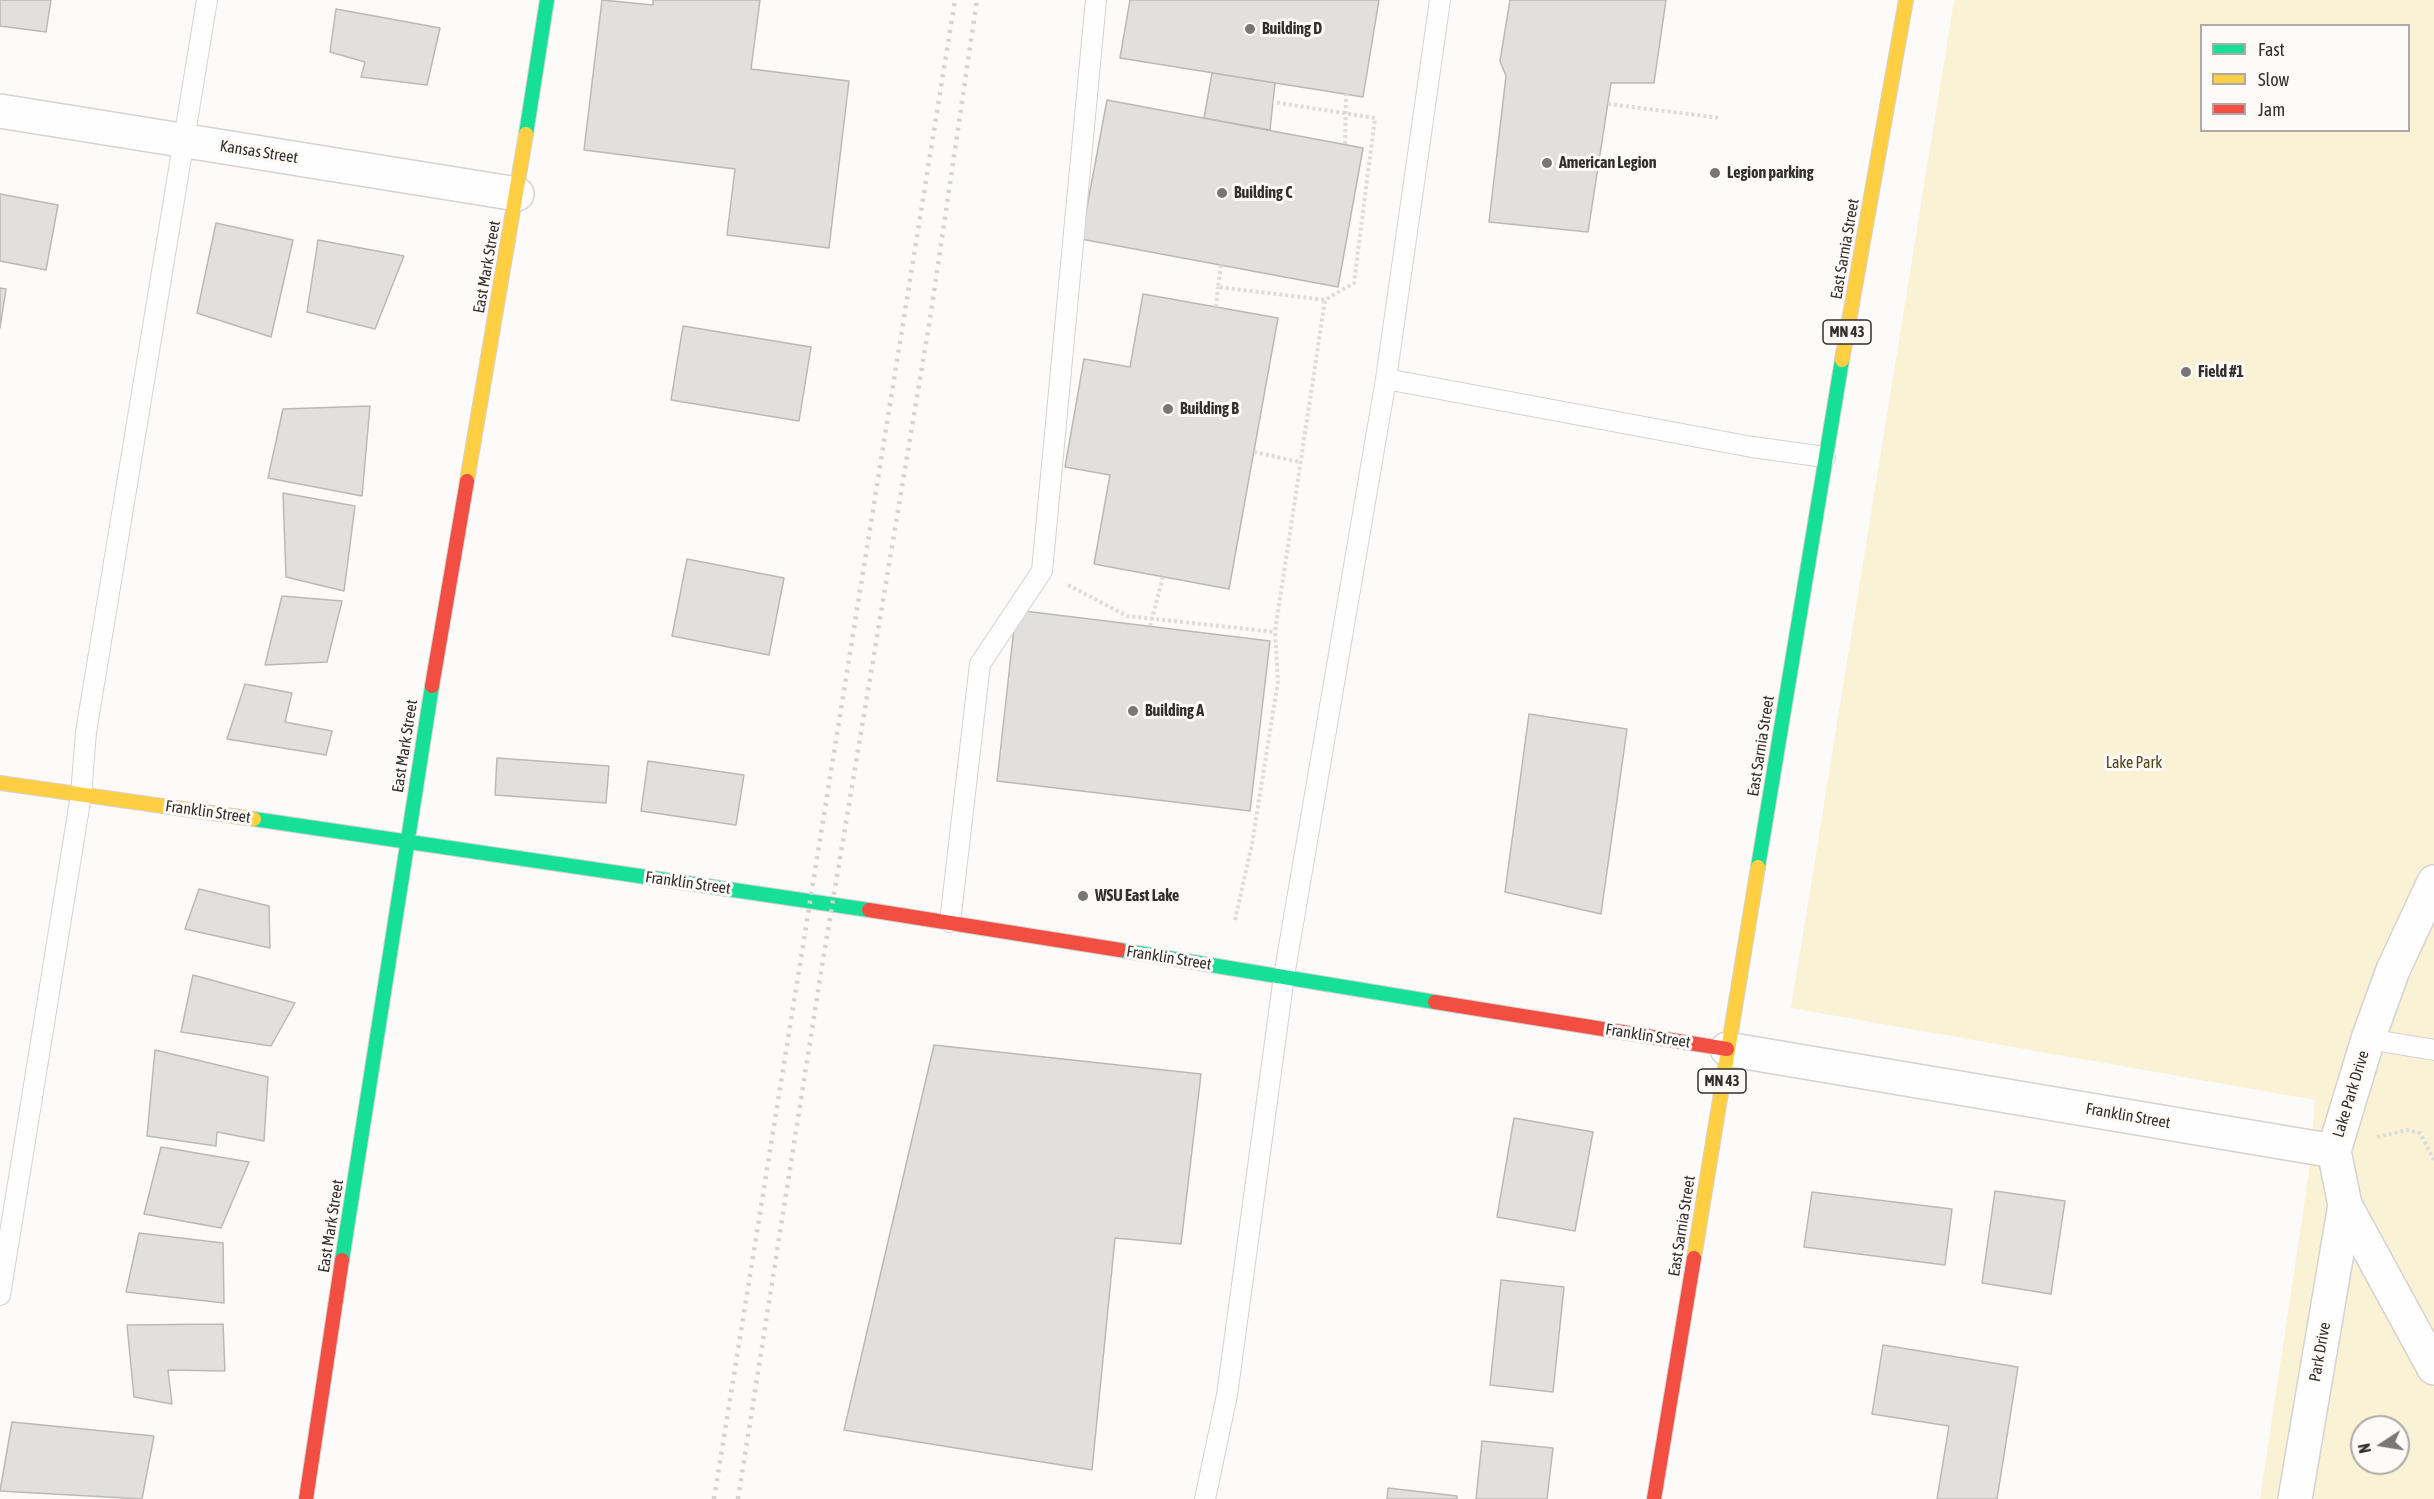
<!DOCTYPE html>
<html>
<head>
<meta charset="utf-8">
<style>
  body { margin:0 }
  #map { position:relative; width:2434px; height:1499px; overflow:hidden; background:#fdfbf9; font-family:"Asap Condensed",sans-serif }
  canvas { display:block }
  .legend { position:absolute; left:2200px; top:24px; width:210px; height:108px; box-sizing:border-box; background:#fefaf8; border:2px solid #ada9a7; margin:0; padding:8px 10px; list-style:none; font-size:18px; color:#332f2e }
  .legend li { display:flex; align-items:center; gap:12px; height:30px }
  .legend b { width:30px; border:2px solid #ada9a7 }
  .north { position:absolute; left:2350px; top:1415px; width:60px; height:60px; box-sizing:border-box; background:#fefaf8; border:2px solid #ada9a7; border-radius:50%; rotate:258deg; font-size:16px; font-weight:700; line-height:24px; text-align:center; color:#332f2e }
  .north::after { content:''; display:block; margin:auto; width:21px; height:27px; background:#7a7675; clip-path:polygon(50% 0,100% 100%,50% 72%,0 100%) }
</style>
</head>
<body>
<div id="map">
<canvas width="2434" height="1499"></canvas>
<ul class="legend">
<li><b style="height:8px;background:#16e098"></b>Fast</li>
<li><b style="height:8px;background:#ffcf43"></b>Slow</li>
<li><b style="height:8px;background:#f24e42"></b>Jam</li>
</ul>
<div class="north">N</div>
</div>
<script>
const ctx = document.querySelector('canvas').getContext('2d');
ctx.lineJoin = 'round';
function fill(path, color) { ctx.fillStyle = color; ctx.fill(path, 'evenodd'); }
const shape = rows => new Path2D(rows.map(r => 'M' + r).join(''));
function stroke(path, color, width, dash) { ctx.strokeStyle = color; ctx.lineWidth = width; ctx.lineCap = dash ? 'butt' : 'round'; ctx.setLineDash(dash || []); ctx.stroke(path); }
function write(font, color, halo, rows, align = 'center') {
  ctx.font = font + ' "Asap Condensed",sans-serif'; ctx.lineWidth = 6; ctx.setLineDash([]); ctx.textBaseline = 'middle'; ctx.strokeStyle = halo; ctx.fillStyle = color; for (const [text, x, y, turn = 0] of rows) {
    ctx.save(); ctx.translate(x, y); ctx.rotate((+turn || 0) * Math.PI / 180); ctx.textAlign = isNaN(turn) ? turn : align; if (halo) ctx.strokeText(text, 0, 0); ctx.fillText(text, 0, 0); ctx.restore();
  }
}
fill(shape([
  [1954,0,2434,0,2434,1499,2260,1499,2309,1172,2315,1100,1791,1008],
  [2202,26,2408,26,2408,130,2202,130],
  [2362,1427,2398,1427,2398,1463,2362,1463]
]), '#faf2d5');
const building = shape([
  [0,0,51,0,46,32,0,26,0,0],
  [602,0,653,5,653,0,760,0,751,69,849,81,829,248,727,235,735,169,584,150,602,0],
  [1130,0,1379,0,1363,97,1120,58,1130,0],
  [1510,0,1666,0,1654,83,1611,83,1588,232,1489,222,1506,76,1500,61,1510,0],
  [336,9,440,28,427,85,361,77,365,62,330,52,336,9],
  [1212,73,1275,83,1270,130,1204,118,1212,73],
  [1107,100,1363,148,1338,287,1081,239,1107,100],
  [0,194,58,205,46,270,0,261,0,194],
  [216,223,293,240,271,337,197,313,216,223],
  [318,240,404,256,375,329,307,312,318,240],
  [0,288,6,289,0,328,0,288],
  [1143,294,1278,318,1229,589,1094,564,1110,475,1065,467,1084,359,1130,367,1143,294],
  [683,326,811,347,799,421,671,400,683,326],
  [370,406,362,496,268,478,283,409,370,406],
  [283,493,355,506,344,591,286,577,283,493],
  [687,559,784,578,769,655,672,636,687,559],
  [282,596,342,601,327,662,265,665,282,596],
  [1016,610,1270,641,1250,811,997,781,1016,610],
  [245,684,292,693,285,722,332,731,326,755,227,739,245,684],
  [1529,714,1627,729,1601,914,1505,892,1529,714],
  [497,758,609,766,606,803,495,795,497,758],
  [648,761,744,775,736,825,641,811,648,761],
  [199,889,269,906,270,948,185,929,199,889],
  [193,975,295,1003,271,1046,181,1032,193,975],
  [934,1045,1201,1074,1181,1244,1115,1238,1092,1470,844,1430,934,1045],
  [155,1050,268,1077,264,1141,217,1132,216,1146,147,1136,155,1050],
  [1514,1118,1593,1132,1575,1231,1497,1217,1514,1118],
  [161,1147,249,1162,221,1228,144,1214,161,1147],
  [1995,1191,2065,1201,2051,1294,1982,1283,1995,1191],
  [1812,1192,1952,1209,1945,1265,1804,1247,1812,1192],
  [139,1233,223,1243,224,1303,126,1292,139,1233],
  [1501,1280,1564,1287,1553,1392,1490,1385,1501,1280],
  [223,1324,225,1371,168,1370,172,1404,134,1397,127,1325,223,1324],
  [1883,1345,2018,1367,1997,1499,1937,1499,1949,1426,1872,1414,1883,1345],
  [12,1422,154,1436,142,1499,0,1491,12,1422],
  [1482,1441,1553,1448,1547,1499,1476,1499,1482,1441],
  [1388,1488,1457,1496,1457,1499,1387,1499,1388,1488]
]);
fill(building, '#e2e0de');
stroke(building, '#bbb9b6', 1.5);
const lane = shape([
  [1386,379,1752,447,1825,457],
  [950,922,980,664,1042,571,1096,0],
  [2368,1039,2434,1050],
  [0,1295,81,795,86,732,207,0],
  [1205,1499,1227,1395,1284,976,1386,379,1440,0]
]);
const street = shape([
  [0,111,517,194],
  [2434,882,2393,970,2368,1039,2334,1151,2345,1205,2434,1368],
  [1727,1049,2334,1151],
  [2295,1499,2345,1205]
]);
const fast = shape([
  [526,134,547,0],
  [254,819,869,910],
  [1758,867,1842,360],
  [1120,950,1435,1002],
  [342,1260,432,686]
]);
const slow = shape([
  [1842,360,1906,0],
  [467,481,526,134],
  [0,783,254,819],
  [1694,1258,1758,867]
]);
const jam = shape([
  [432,686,467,481],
  [869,910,1120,950],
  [1435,1002,1727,1049],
  [306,1499,342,1260],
  [1654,1499,1694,1258]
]);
stroke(lane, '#d5d2d1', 22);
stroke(street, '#d5d2d1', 36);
stroke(fast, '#d5d2d1', 16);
stroke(slow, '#d5d2d1', 16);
stroke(jam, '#d5d2d1', 16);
stroke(shape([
  [1608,104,1721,118],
  [1345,144,1346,94],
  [1221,265,1218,287,1325,300],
  [1216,307,1218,287],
  [1254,452,1300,462],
  [1068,585,1127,616,1275,632],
  [1150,626,1163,577],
  [1235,920,1252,844,1278,681,1275,632,1325,300,1354,283,1375,118,1273,102],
  [2377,1137,2407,1130,2420,1133,2434,1160]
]), '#dcdcdb', 4, [3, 3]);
stroke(lane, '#fffefe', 20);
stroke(street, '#fffefe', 33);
stroke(fast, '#16e098', 14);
stroke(slow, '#ffcf43', 14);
stroke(jam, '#f24e42', 14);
stroke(shape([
  [714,1499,955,0],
  [738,1499,822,966,930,319,977,0]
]), '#d3d3d3', 4.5, [3, 6]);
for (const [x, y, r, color] of [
  [1250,29,6,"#7a7675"],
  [1547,163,6,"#7a7675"],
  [1715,173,6,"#7a7675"],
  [1222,193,6,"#7a7675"],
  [2186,372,6,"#7a7675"],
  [1168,409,6,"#7a7675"],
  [1133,711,6,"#7a7675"],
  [1083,896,6,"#7a7675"]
]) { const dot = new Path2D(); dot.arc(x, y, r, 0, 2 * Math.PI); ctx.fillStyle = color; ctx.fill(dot); stroke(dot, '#fefaf8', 2); }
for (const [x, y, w] of [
  [1847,332,48],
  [1722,1081,48]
]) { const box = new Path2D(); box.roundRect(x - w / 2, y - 12, w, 24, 4.5); ctx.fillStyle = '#fefaf8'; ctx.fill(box); stroke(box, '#332f2e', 1.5); }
write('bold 15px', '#332f2e', null, [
  ["MN 43",1847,332],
  ["MN 43",1722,1081]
]);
write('bold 16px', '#332f2e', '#fefaf8', [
  ["Building D",1262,29],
  ["American Legion",1559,163],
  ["Legion parking",1727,173],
  ["Building C",1234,193],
  ["Field #1",2198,372],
  ["Building B",1180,409],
  ["Building A",1145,711],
  ["WSU East Lake",1095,896]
], 'left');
write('16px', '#332f2e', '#fefaf8', [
  ["Kansas Street",259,152,9],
  ["East Sarnia Street",1845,249,-80],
  ["East Mark Street",487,267,-80],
  ["East Mark Street",405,746,-81],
  ["East Sarnia Street",1761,746,-81],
  ["Franklin Street",208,812,8],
  ["Franklin Street",688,883,8],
  ["Franklin Street",1169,958,9],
  ["Franklin Street",1648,1036,9],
  ["Lake Park Drive",2351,1094,-73],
  ["Franklin Street",2128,1116,10],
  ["East Mark Street",331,1226,-81],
  ["East Sarnia Street",1682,1226,-81],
  ["Park Drive",2320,1352,-80]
]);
write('16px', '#504413', '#fefaf8', [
  ["Lake Park",2134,763]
]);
</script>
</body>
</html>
